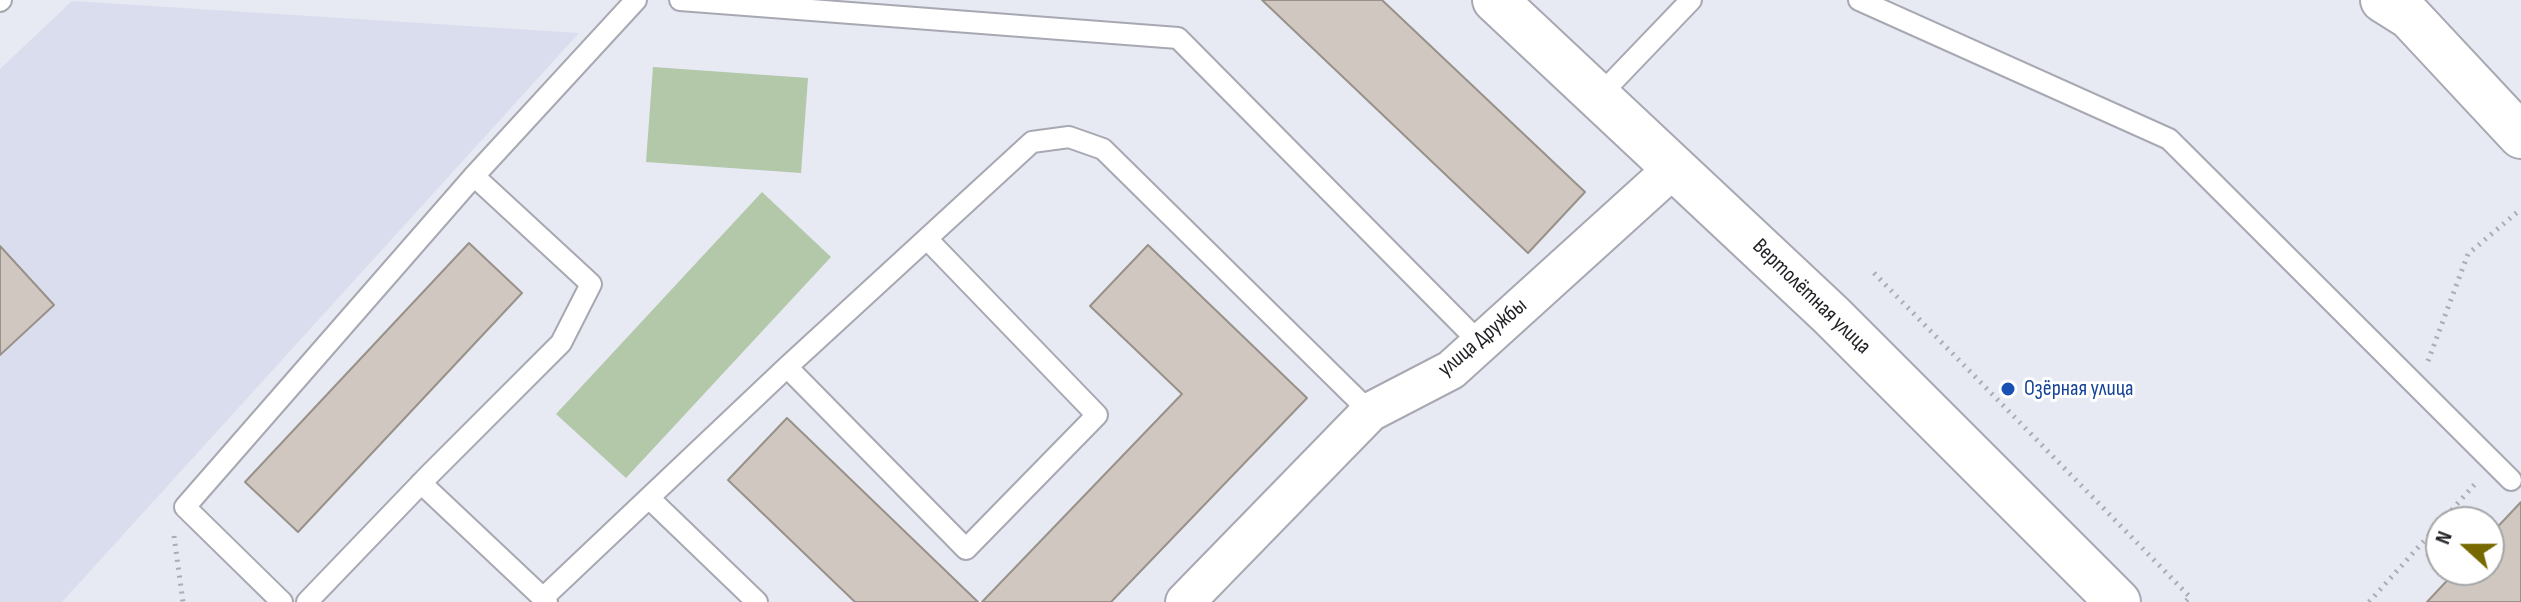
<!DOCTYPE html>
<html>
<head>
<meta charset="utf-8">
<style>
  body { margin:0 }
  #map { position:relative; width:2521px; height:602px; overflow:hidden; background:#e7e9f3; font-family:"Sofia Sans Condensed",sans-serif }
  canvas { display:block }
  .north { position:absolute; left:2425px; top:506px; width:80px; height:80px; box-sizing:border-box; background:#fff; border:2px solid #a5a6a7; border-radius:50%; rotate:291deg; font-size:22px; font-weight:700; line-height:32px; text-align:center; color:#1f2024 }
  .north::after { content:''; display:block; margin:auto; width:28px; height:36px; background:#776900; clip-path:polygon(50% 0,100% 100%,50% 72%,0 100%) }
</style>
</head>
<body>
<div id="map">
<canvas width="2521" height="602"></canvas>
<div class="north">N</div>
</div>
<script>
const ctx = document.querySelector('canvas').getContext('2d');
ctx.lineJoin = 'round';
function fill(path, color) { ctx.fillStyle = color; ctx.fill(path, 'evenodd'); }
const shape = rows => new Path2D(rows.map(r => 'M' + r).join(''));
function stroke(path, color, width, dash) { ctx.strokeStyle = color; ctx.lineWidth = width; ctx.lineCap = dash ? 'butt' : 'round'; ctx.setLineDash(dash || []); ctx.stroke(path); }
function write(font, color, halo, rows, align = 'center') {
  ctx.font = font + ' "Sofia Sans Condensed",sans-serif'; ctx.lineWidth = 6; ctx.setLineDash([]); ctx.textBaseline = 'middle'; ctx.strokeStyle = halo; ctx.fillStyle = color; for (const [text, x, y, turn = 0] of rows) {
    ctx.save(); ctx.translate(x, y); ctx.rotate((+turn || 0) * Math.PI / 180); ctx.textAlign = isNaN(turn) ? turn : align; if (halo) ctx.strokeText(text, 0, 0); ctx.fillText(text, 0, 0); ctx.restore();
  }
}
fill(shape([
  [72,1,579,33,62,602,0,602,0,69]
]), '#daddee');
fill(shape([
  [653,67,808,78,801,173,646,162],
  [762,192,831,257,626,478,556,414]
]), '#b2c8a9');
const building = shape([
  [1262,0,1382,0,1585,192,1528,253,1262,0],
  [469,243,522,293,298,532,245,482,469,243],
  [1148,245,1307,398,1111,602,982,602,1182,394,1090,306,1148,245],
  [0,246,54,305,0,355,0,246],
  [787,418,978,602,855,602,728,480,787,418],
  [2521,502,2521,602,2427,602,2457,570,2489,570,2489,536,2521,502]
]);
fill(building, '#d0c8c0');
stroke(building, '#989189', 2);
const service = shape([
  [680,0,1178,38,1480,343],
  [1859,0,2169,139,2511,480],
  [0,1,1,0],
  [1599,96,1691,0],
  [787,367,966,549,1097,415,928,240],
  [421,483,543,598],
  [649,498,757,602],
  [282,602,185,507,474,176,636,0],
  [307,602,429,475,561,343,591,284,474,176],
  [547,602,543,598,787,367,1032,142,1069,137,1103,149,1370,412]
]);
const minor = shape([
  [1185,602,1370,412,1451,370,1675,167]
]);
const tertiary = shape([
  [1495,0,1831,315,2118,602]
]);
const primary = shape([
  [2383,0,2410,17,2521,136]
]);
stroke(service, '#a7a8b2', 24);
stroke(minor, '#a7a8b2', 42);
stroke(tertiary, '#a7a8b2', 48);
stroke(primary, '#a7a8b2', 48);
stroke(shape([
  [1874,273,2190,597,2185,602],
  [2428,361,2468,254,2521,209],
  [2441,522,2475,484],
  [174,536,183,602],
  [2369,602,2441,522]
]), '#abadb5', 5, [2, 6]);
stroke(service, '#fff', 20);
stroke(minor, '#fff', 38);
stroke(tertiary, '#fff', 44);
stroke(primary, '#fff', 44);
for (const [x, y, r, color] of [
  [2008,389,8,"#1a4fb4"]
]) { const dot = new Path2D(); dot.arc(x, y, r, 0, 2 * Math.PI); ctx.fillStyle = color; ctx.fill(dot); stroke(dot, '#fff', 3); }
write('22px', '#1f2024', '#fff', [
  ["Вертолётная улица",1811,297,44],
  ["улица Дружбы",1483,338,-40]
]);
write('22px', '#164399', '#fff', [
  ["Озёрная улица",2024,389]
], 'left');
</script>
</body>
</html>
